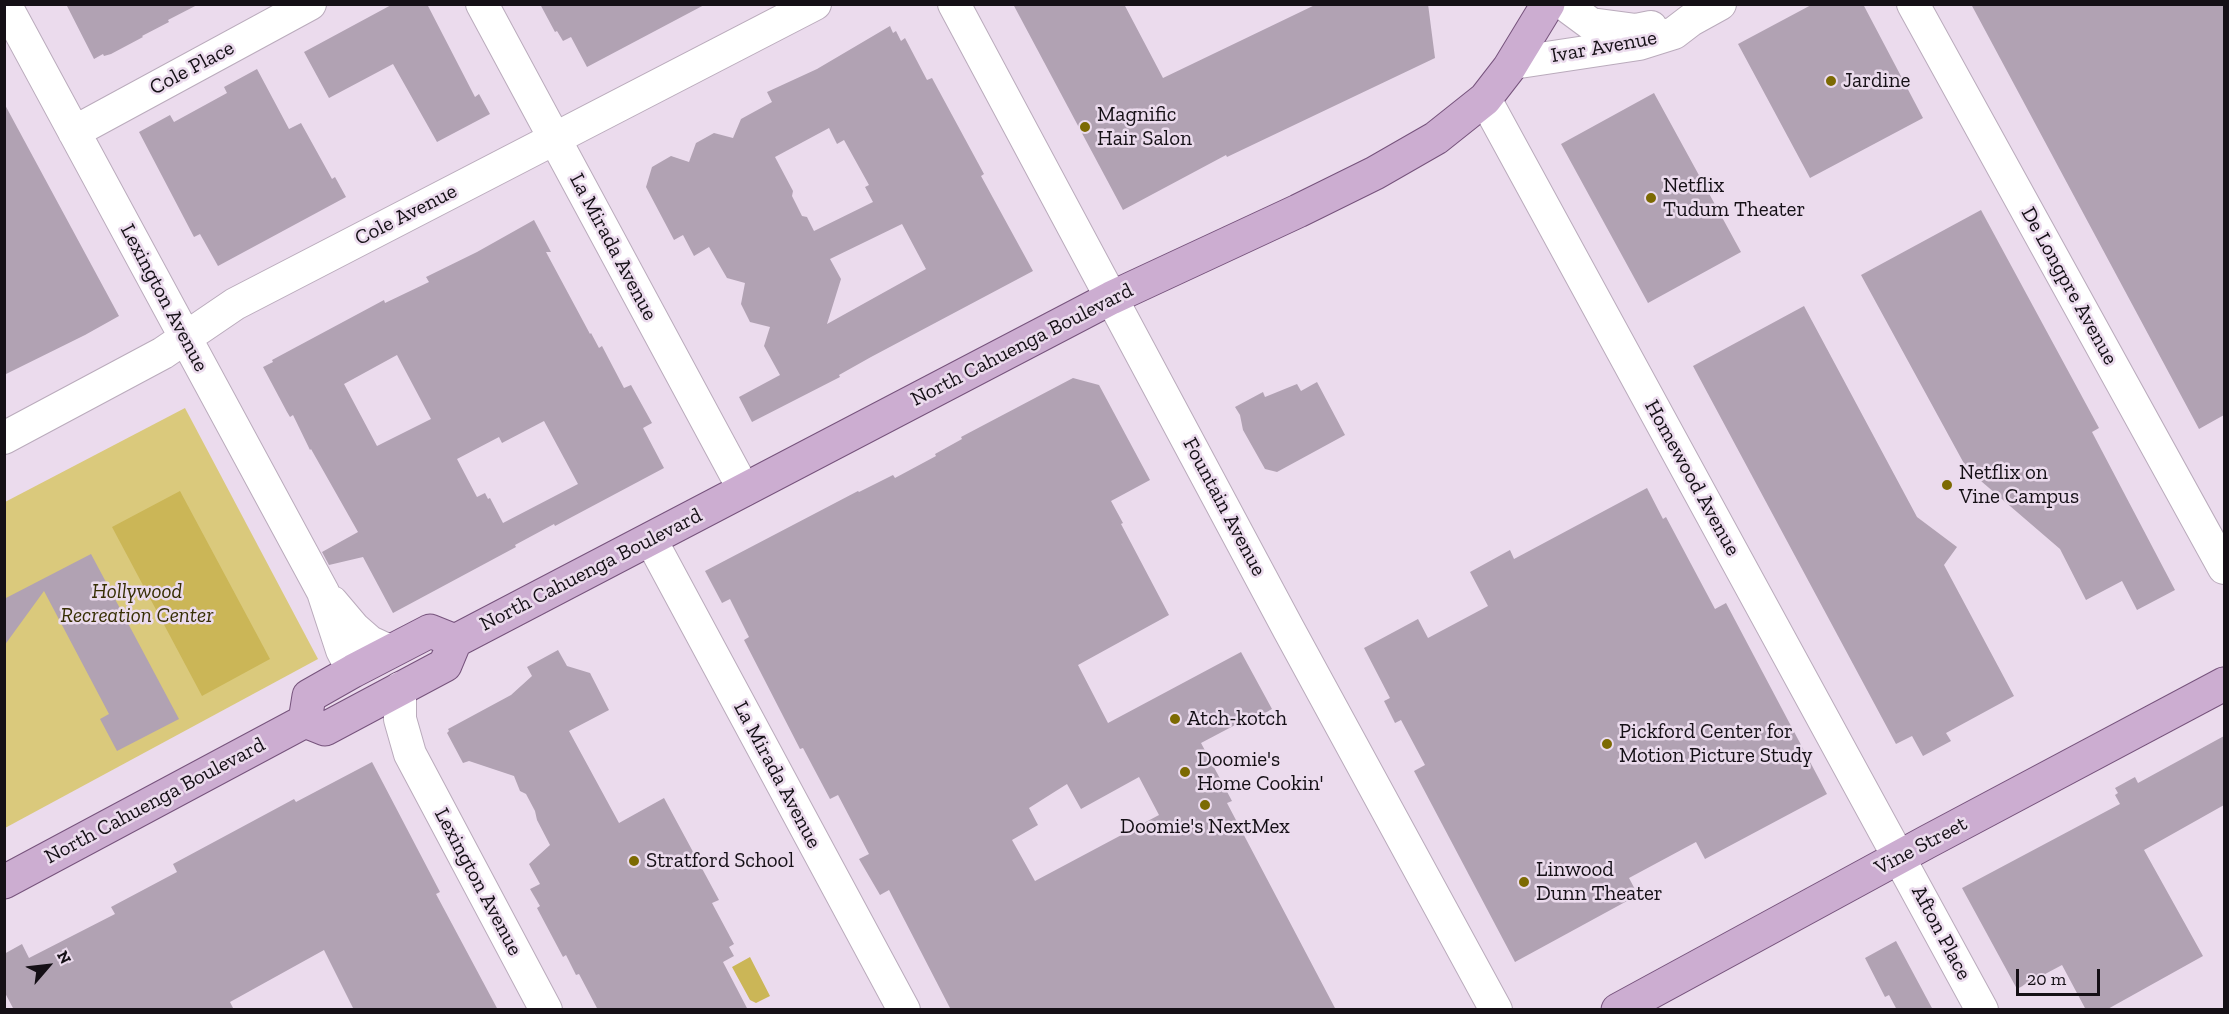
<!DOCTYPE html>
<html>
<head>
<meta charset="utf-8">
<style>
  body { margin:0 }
  #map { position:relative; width:2229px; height:1014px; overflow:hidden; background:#ebdbed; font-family:"Zilla Slab",serif }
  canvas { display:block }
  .frame { position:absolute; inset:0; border:6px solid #151016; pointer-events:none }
  .north { position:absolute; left:18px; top:936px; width:60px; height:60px; -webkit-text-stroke:4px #ebdbed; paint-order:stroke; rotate:62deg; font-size:16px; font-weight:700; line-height:24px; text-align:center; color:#151016 }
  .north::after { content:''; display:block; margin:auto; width:21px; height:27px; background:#151016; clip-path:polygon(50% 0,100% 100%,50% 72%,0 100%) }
  .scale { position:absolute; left:2016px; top:969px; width:84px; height:27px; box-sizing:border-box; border:3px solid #151016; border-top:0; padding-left:8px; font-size:18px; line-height:21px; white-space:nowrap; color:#151016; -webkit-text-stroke:4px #ebdbed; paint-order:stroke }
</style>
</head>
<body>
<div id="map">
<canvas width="2229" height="1014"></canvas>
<div class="frame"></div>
<div class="north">N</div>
<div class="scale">20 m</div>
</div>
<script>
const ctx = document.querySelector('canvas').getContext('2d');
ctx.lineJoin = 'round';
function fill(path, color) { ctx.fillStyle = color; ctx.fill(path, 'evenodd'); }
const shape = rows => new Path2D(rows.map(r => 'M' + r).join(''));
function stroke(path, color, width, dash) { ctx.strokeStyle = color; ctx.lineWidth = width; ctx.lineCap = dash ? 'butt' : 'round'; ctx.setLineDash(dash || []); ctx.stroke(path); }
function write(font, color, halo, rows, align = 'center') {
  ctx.font = font + ' "Zilla Slab",serif'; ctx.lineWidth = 5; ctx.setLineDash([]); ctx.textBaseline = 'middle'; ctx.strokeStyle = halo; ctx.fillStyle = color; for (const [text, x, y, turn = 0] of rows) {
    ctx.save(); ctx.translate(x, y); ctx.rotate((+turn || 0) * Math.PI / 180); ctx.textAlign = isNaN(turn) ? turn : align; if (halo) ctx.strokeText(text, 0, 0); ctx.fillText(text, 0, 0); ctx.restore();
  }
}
fill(shape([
  [185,408,318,659,5,828,5,502]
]), '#dac97c');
fill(shape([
  [180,491,270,659,202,696,112,527],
  [750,957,770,996,756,1003,750,1000,732,967]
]), '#cbb657');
fill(shape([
  [66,4,199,4,168,20,169,22,142,36,143,37,111,54,104,56,103,54,94,59],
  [393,4,427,4,475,97,479,94,490,114,437,142,393,64,329,98,304,52],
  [540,4,706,4,587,67,571,37,563,41,557,31,555,32],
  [1013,4,1124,4,1163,78,1317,4,1428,4,1435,58,1227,157,1226,155,1123,210],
  [1813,4,1863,4,1923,118,1810,178,1738,44],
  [1971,4,2224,4,2224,415,2199,429],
  [890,26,893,33,896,31,901,41,905,38,927,80,932,78,984,174,981,176,1033,271,871,357,839,375,840,377,752,422,739,397,780,375,764,346,770,327,750,322,741,304,745,283,727,278,709,247,694,256,683,235,674,240,646,187,652,167,671,156,689,162,696,143,714,133,733,138,741,119,772,102,767,92,817,69],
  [829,128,837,144,844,140,869,185,865,187,873,202,814,231,807,217,802,216,792,196,793,191,775,157],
  [902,224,926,269,827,324,841,279,830,259],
  [257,69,289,129,301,123,332,179,335,177,346,197,218,266,200,234,194,237,139,132,170,115,174,122,227,93,224,87],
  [1654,93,1741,252,1648,303,1561,144],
  [4,103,119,316,85,335,4,375],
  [1981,210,2099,428,2092,432,2175,590,2137,610,2122,581,2086,600,2060,549,1967,469,1861,275],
  [534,220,551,252,546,252,590,334,591,333,599,348,602,346,624,388,631,385,652,423,643,428,664,468,555,526,554,524,515,545,516,547,393,613,363,557,329,565,322,552,358,532,311,449,310,450,293,415,290,417,287,412,263,367,273,362,272,360,384,300,385,303,429,282,426,277,477,252],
  [397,355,431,419,377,446,344,384],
  [544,421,578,484,503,523,490,498,488,499,485,493,477,497,457,459,499,437,502,443],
  [1804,306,1917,517,1957,547,1944,565,2014,696,1946,733,1951,741,1923,756,1912,736,1896,744,1693,366],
  [1073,378,1099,385,1150,480,1111,501,1123,523,1121,524,1169,615,1078,665,1108,723,1241,652,1272,709,1246,724,1237,724,1201,743,1232,801,1227,803,1336,1010,951,1010,889,890,880,895,859,859,869,854,838,795,830,799,803,748,800,749,744,640,749,637,730,599,722,603,705,571,858,491,859,492,893,475,895,478,936,456,935,454,962,439,961,437],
  [1139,777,1159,815,1035,881,1012,840,1038,825,1029,808,1067,784,1081,809],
  [1317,382,1345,435,1277,472,1265,469,1243,430,1240,415,1235,407,1263,392,1265,397,1297,384,1301,391],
  [1647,488,1663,519,1666,517,1715,609,1726,603,1827,794,1705,859,1696,842,1629,878,1638,895,1515,962,1414,771,1425,765,1401,720,1395,723,1384,701,1390,698,1364,648,1418,619,1428,638,1488,606,1470,572,1510,550,1514,559],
  [91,554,179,719,117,751,100,719,109,714,44,591,4,646,4,599],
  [558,650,567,666,590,673,609,710,569,731,619,823,664,798,719,900,712,903,734,944,729,947,734,956,723,962,748,1010,598,1010,579,974,576,975,566,955,563,957,537,908,540,906,530,889,540,884,529,864,550,845,537,820,535,811,526,794,520,791,514,776,469,761,463,763,447,733,449,731,448,729,511,695,532,676,527,667],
  [2224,736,2224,805,2144,850,2203,956,2106,1010,2086,1010,2062,965,2017,989,1962,888,2120,804,2115,795,2118,793,2115,788,2135,777,2138,783],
  [372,762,440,892,436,894,498,1010,354,1010,324,950,230,1002,234,1010,14,1010,4,991,4,954,22,944,29,958,115,914,111,907,177,872,173,864,294,799,296,802],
  [1896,941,1933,1010,1897,1010,1889,995,1885,997,1865,958]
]), '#b1a2b3');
const minor = shape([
  [5,4,323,592,342,650,353,671],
  [482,4,744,490],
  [954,4,1289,630,1496,1010],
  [1564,4,1591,24,1636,30,1651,27],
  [1913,4,2224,568],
  [1513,63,1639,44,1674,33,1691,20,1720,4],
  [1485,99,1982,1010],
  [74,132,310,4],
  [4,438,163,353,235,304,815,4],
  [651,540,904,1010],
  [332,602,354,628,370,642,385,649,394,649],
  [400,688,400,719,410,754,546,1010]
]);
const major = shape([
  [305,721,309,696,353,671,430,631,455,641],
  [4,882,305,721,325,729,445,665,455,641,1111,298,1298,211,1375,173,1436,138,1485,99,1509,68,1548,4],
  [1618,1010,1927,842,2224,684]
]);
stroke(minor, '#baabbc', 34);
stroke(major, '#76537c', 35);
stroke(minor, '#fff', 32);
stroke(major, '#ccadd1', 33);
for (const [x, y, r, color] of [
  [1831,81,6,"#7c6a02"],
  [1085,127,6,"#7c6a02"],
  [1651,198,6,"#7c6a02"],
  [1947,485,6,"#7c6a02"],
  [1175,719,6,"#7c6a02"],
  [1607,744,6,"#7c6a02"],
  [1185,772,6,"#7c6a02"],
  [1205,805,6,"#7c6a02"],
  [634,861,6,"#7c6a02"],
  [1524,882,6,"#7c6a02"]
]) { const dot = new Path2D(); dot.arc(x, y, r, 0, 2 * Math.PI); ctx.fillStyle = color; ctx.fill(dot); stroke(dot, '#ebdbed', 2); }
write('21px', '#151016', '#ebdbed', [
  ["Ivar Avenue",1604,47,-10],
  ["Cole Place",192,68,-28],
  ["Cole Avenue",406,215,-27],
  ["La Mirada Avenue",613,247,62],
  ["De Longpre Avenue",2069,286,61],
  ["Lexington Avenue",164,298,62],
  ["North Cahuenga Boulevard",1022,345,-27],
  ["Homewood Avenue",1692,478,61],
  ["Fountain Avenue",1224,507,62],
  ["North Cahuenga Boulevard",591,570,-27],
  ["La Mirada Avenue",777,775,62],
  ["North Cahuenga Boulevard",155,801,-28],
  ["Vine Street",1921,846,-28],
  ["Lexington Avenue",478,882,62],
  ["Afton Place",1941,933,62]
]);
write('21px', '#151016', '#ebdbed', [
  ["Jardine",1843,81],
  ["Magnific",1097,115],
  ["Hair Salon",1097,139],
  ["Netflix",1663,186],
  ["Tudum Theater",1663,210],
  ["Netflix on",1959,473],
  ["Vine Campus",1959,497],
  ["Atch-kotch",1187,719],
  ["Pickford Center for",1619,732],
  ["Motion Picture Study",1619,756],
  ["Doomie's",1197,760],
  ["Home Cookin'",1197,784],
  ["Doomie's NextMex",1205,827,"center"],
  ["Stratford School",646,861],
  ["Linwood",1536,870],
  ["Dunn Theater",1536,894]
], 'left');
write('italic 21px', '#362e03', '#ebdbed', [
  ["Hollywood",137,592],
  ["Recreation Center",137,616]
]);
</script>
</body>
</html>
